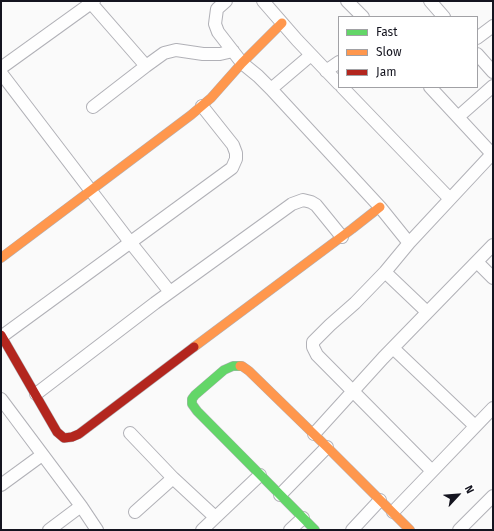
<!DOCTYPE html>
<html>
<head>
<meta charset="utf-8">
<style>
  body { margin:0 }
  #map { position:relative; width:494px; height:531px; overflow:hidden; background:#fafafa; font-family:"Fira Sans",sans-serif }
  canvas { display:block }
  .frame { position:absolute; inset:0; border:2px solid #14141f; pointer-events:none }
  .legend { position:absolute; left:338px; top:16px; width:140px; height:72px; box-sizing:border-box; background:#fff; border:1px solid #a1a1a5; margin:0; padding:5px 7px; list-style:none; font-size:12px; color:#14141f }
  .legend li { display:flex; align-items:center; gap:8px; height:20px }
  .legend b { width:20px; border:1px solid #a1a1a5 }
  .north { position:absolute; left:438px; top:475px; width:40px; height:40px; -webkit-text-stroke:3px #fff; paint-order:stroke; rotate:64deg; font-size:11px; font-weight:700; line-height:16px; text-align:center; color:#14141f }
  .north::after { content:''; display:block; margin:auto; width:14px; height:18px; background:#14141f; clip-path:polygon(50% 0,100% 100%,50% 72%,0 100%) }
</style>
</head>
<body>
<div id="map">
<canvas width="494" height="531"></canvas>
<div class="frame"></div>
<ul class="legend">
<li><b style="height:5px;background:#63d668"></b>Fast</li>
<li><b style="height:5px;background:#ff974d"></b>Slow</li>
<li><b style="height:5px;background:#b3261e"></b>Jam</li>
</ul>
<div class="north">N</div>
</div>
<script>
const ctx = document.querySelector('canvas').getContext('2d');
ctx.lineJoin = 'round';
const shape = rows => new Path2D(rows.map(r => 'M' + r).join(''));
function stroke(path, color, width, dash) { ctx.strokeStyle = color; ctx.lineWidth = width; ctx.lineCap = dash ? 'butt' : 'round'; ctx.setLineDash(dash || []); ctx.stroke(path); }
const street = shape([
  [226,1,217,9,215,24,218,32,242,63,258,76,271,89,380,207,409,243],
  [263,1,297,40,339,84],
  [347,1,363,17],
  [430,1,444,17],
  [91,3,146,66],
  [477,38,493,26],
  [477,54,493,72],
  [1,68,94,1],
  [326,71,339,62],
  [1,73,130,242,170,292],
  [342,87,450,199],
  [430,87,493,155],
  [271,89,311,55],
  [93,107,146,66,164,53,176,50,203,54,220,54,233,51],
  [458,117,493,86],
  [477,262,493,278],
  [385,272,427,312],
  [1,337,232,168,236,159,236,153,233,145,202,106],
  [393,348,475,426],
  [36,394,155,303,292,204,303,200,311,202,316,205,342,237],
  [1,399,81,506,97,530],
  [130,433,173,478,215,517],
  [314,434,383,358,493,245],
  [432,471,317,355,313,347,313,342,330,325,355,303,385,272,409,243,492,154],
  [1,485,42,455],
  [280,495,327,447],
  [135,512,173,478],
  [393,512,493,408],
  [49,530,81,506],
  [202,530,260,475],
  [290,530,303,518],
  [352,530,380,500],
  [459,530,493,496]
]);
const fast = shape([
  [240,366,233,366,224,370,195,395,192,399,192,404,197,411,315,530]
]);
const slow = shape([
  [1,258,191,115,211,98,242,63,282,23],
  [194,347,352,229,380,207],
  [240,366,242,366,249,371,327,447,410,530]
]);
const jam = shape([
  [1,335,57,432,64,438,72,437,79,434,194,347]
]);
stroke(street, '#b1b1b7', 14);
stroke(fast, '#b1b1b7', 10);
stroke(slow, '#b1b1b7', 10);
stroke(jam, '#b1b1b7', 10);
stroke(street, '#fefefe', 12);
stroke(fast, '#63d668', 9);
stroke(slow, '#ff974d', 9);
stroke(jam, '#b3261e', 9);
</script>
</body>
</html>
